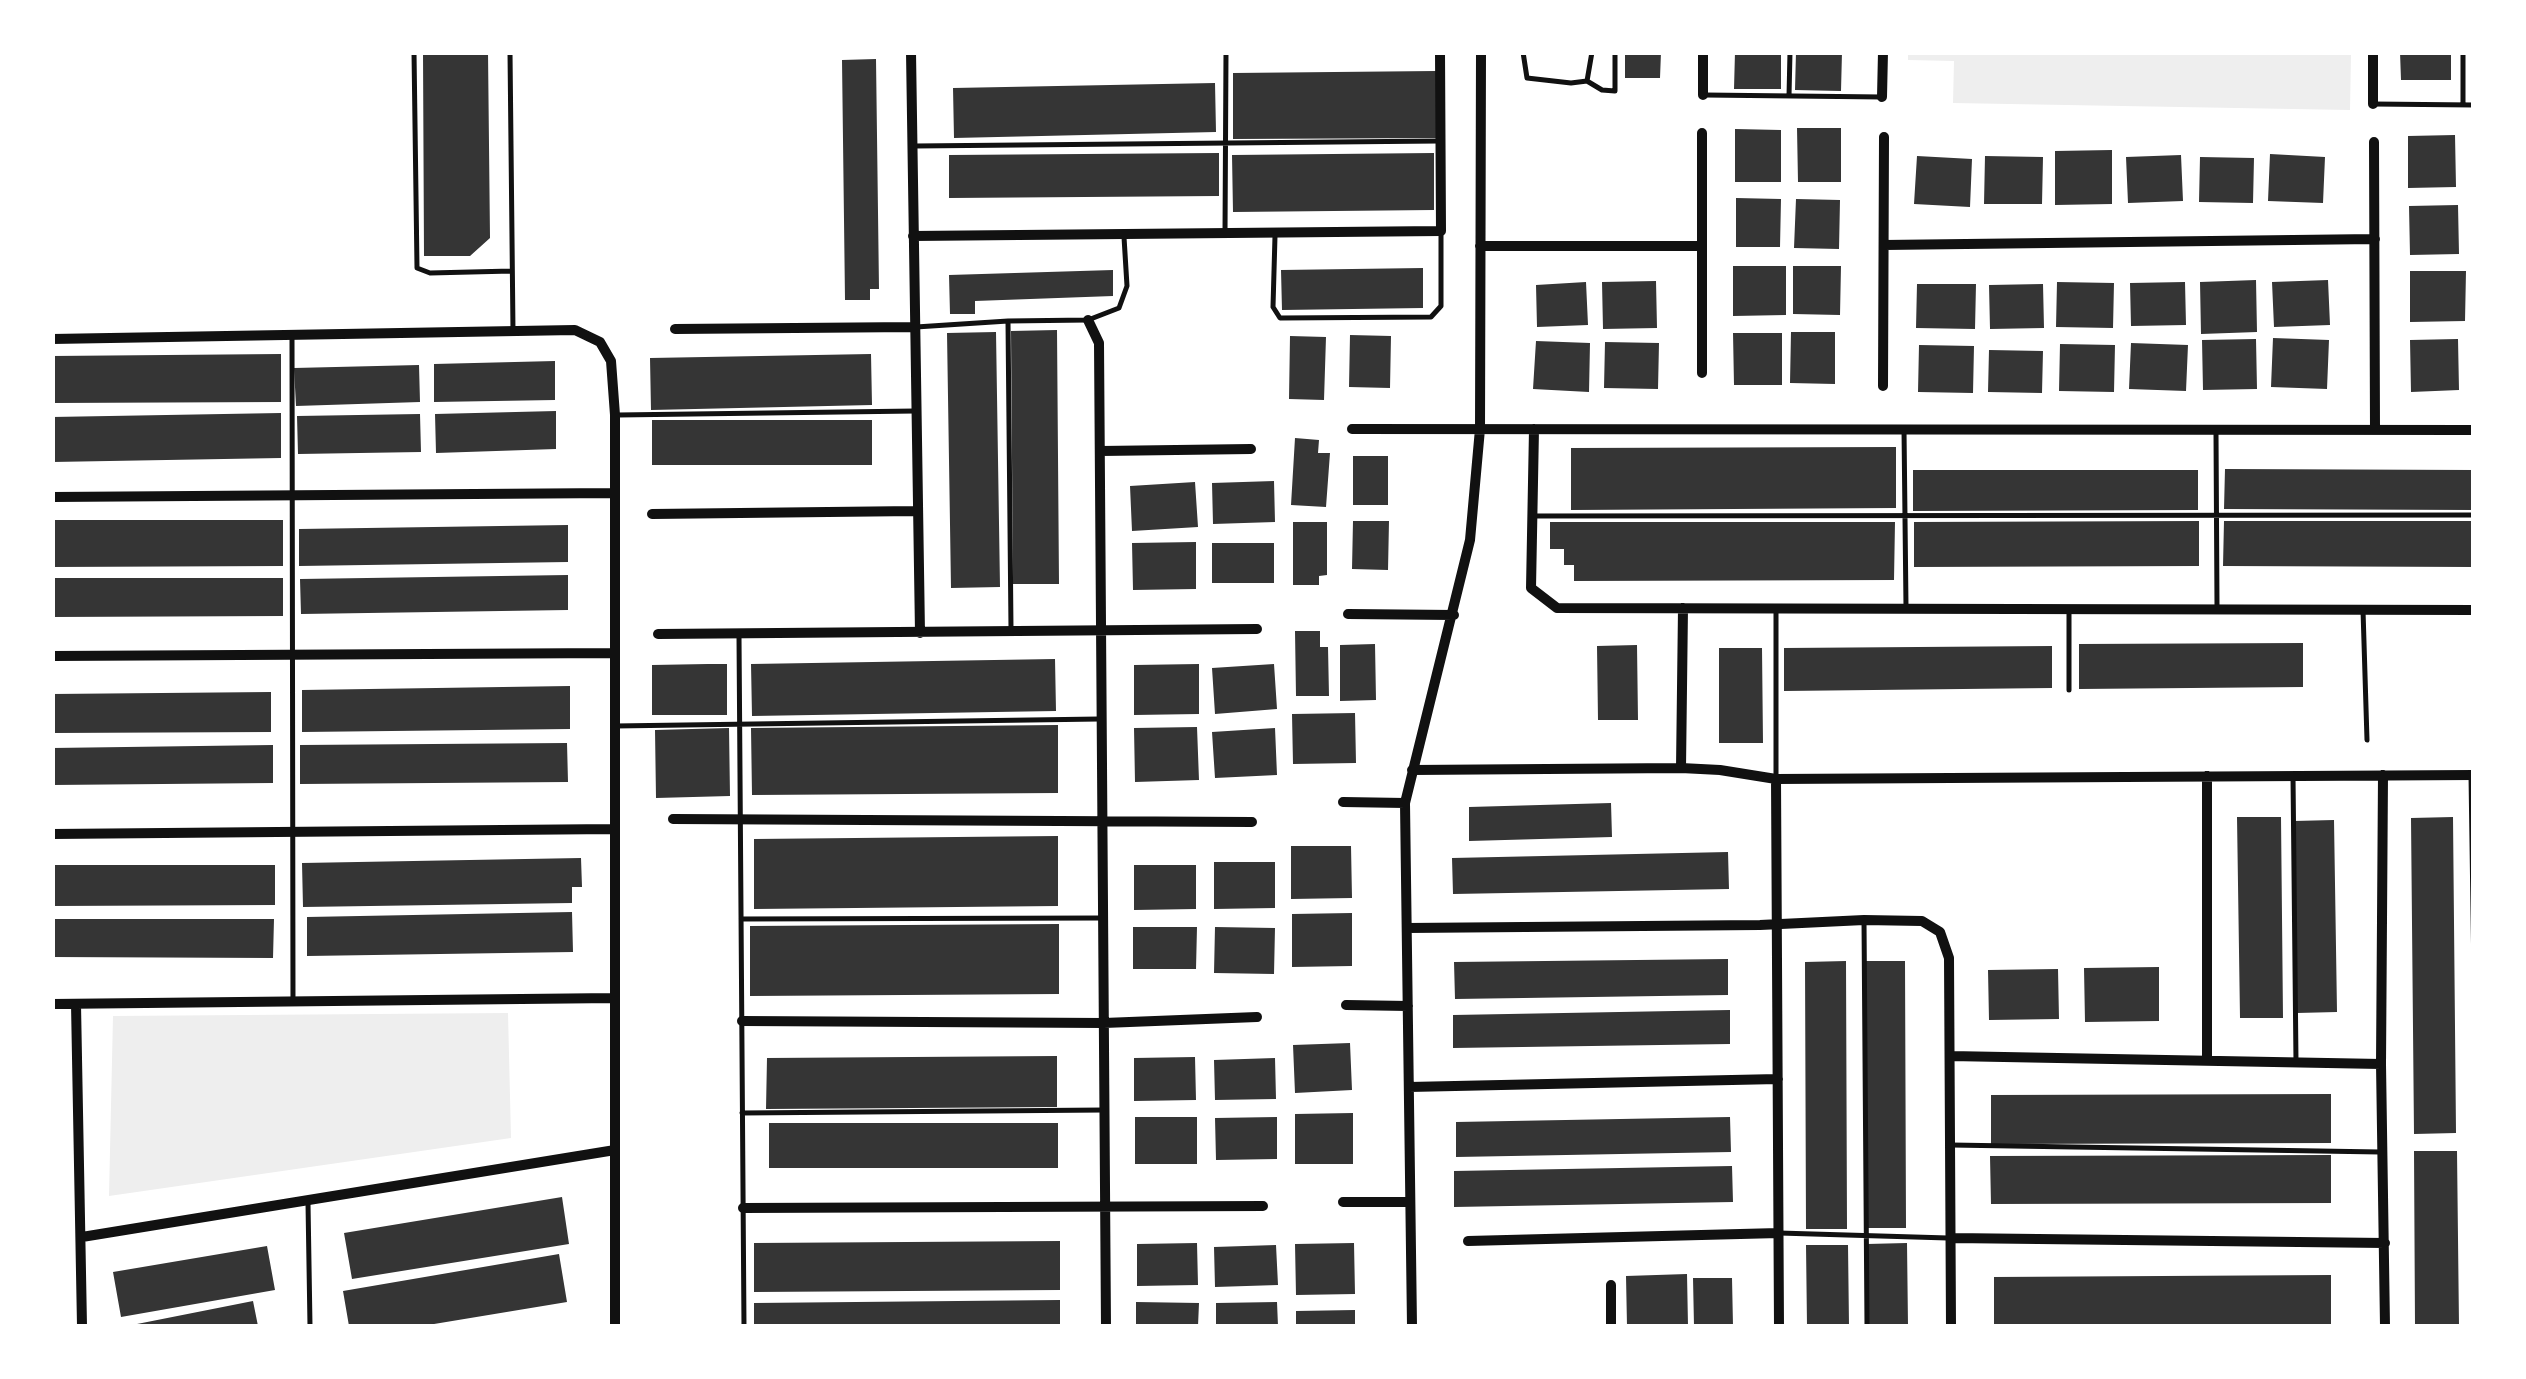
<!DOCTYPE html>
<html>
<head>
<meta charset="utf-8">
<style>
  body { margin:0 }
  #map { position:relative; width:2526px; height:1379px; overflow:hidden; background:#fff; font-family:Overpass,sans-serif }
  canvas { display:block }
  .frame { position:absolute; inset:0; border:55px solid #fff; pointer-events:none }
</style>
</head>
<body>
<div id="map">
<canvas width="2526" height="1379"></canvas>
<div class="frame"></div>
</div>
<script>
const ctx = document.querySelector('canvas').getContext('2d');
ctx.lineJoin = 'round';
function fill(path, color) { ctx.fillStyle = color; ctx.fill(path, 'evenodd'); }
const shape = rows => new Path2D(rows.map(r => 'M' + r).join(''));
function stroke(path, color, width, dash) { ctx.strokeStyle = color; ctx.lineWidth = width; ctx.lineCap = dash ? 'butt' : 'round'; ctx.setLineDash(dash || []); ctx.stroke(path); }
fill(shape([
  [1908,53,2351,53,2350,110,1953,103,1954,61,1908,60],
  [508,1013,511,1138,109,1196,113,1016]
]), '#eee');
fill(shape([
  [423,52,488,52,490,238,470,256,424,256],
  [1625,52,1661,52,1660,78,1625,78],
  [1735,52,1781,52,1781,89,1734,89],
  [1796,52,1842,52,1841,91,1795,90],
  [2400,52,2451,52,2451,80,2401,80],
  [876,59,879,289,870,289,870,300,845,300,842,60],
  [1436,71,1437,138,1233,139,1233,73],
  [1215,83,1216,132,954,138,953,88],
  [1797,128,1841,128,1841,182,1798,182],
  [1735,129,1781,130,1781,182,1735,182],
  [2455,135,2456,187,2408,188,2408,136],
  [2112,150,2112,204,2055,205,2055,151],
  [1219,153,1219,196,949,198,949,155],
  [1434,153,1434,210,1233,212,1232,155],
  [2270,154,2325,157,2323,203,2268,201],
  [2181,155,2183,201,2128,203,2126,157],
  [1917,156,1972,159,1970,207,1914,204],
  [1985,156,2043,157,2042,204,1984,204],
  [2200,157,2254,158,2253,203,2199,202],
  [1736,198,1781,199,1780,247,1736,247],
  [1796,199,1840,200,1839,249,1794,248],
  [2458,205,2459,254,2410,255,2409,206],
  [1733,266,1786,266,1786,315,1733,316],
  [1793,266,1841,266,1840,315,1793,314],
  [1423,268,1423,308,1282,310,1281,270],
  [1113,270,1113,296,975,301,975,314,950,314,949,275],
  [2410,271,2466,271,2465,321,2410,322],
  [2256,280,2257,332,2201,334,2200,282],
  [2328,280,2330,325,2274,327,2272,282],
  [1656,281,1657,328,1603,329,1602,282],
  [1586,282,1588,325,1537,327,1536,285],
  [2057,282,2114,283,2113,328,2056,327],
  [2185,282,2186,325,2131,326,2130,283],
  [1917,284,1976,284,1975,329,1916,328],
  [2043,284,2044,328,1990,329,1989,285],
  [1057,330,1059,584,1013,584,1011,331],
  [996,332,1000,587,951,588,947,333],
  [1791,332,1835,332,1835,384,1790,383],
  [1733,333,1782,333,1782,385,1734,385],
  [1350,335,1391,336,1390,388,1349,387],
  [1290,336,1326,337,1324,400,1289,399],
  [2273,338,2329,340,2327,389,2271,387],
  [2256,339,2257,389,2203,390,2202,340],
  [2458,339,2459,390,2411,392,2410,340],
  [1536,341,1590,343,1589,392,1533,389],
  [1605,342,1659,343,1658,389,1604,388],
  [2131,343,2188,345,2186,391,2129,389],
  [2060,344,2115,345,2114,392,2059,391],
  [1919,345,1974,346,1973,393,1918,392],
  [1989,350,2043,351,2042,393,1988,392],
  [281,354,281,402,52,403,52,356],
  [871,354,872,405,651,410,650,358],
  [555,361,555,400,434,402,434,364],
  [419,365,420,402,296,406,294,368],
  [556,411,556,449,436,453,435,414],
  [281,413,281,458,52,462,52,417],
  [420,414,421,452,298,454,297,416],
  [652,420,872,420,872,465,652,465],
  [1295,438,1319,440,1318,453,1330,453,1326,507,1291,505],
  [1896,447,1896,508,1571,510,1571,448],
  [1353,456,1388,456,1388,505,1353,505],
  [2225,469,2474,470,2474,510,2224,509],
  [1913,470,2198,470,2198,510,1913,511],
  [1274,481,1275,522,1213,524,1212,483],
  [1195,482,1198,527,1132,531,1130,486],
  [52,520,283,520,283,566,52,567],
  [1353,521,1389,521,1388,570,1352,569],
  [2199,521,2199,566,1914,567,1914,522],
  [2224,521,2474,521,2474,567,2223,566],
  [1293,522,1327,522,1327,575,1319,576,1319,585,1293,585],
  [1550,522,1895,522,1894,580,1574,581,1574,565,1564,565,1564,549,1550,549],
  [568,525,568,562,299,566,299,529],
  [1196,542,1196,589,1133,590,1132,543],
  [1212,543,1274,543,1274,583,1212,583],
  [568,575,568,610,301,614,300,579],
  [52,578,283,578,283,616,52,617],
  [1295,631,1320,631,1320,647,1328,647,1329,696,1296,696],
  [2303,643,2303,687,2079,689,2079,644],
  [1375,644,1376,700,1340,701,1340,645],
  [1637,645,1638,720,1598,720,1597,646],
  [2052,646,2052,688,1784,691,1784,648],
  [1719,648,1762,648,1763,743,1719,743],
  [1055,659,1056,711,752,716,751,664],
  [708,664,727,664,727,715,652,715,652,665],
  [1199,664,1199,714,1134,715,1134,665],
  [1274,664,1277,709,1215,714,1212,668],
  [570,686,570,729,302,732,302,690],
  [271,692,271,732,52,733,52,694],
  [1355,713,1356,763,1293,764,1292,714],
  [1058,725,1058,793,752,795,751,728],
  [1197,727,1199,780,1135,782,1134,728],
  [729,728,730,796,656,798,655,730],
  [1275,728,1277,775,1215,778,1212,732],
  [567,743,568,782,300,784,300,745],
  [273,745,273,783,52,785,52,748],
  [1611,803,1612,837,1469,841,1469,807],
  [2237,817,2281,817,2283,1018,2240,1018],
  [2453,817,2456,1133,2414,1134,2411,818],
  [2334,820,2337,1012,2297,1013,2294,821],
  [1058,836,1058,906,754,909,754,839],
  [1291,846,1351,846,1352,898,1291,899],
  [1728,852,1729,889,1453,894,1452,858],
  [581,858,582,887,572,887,572,903,303,907,302,863],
  [1214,862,1275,862,1275,908,1214,909],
  [52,865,275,865,275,905,52,906],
  [1134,865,1196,865,1196,909,1134,910],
  [572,912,573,952,307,956,307,917],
  [1352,913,1352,966,1292,967,1292,914],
  [52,919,274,919,273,958,52,957],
  [1059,924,1059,994,750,996,750,926],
  [1133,927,1197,927,1196,969,1133,969],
  [1215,927,1275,928,1274,974,1214,973],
  [1728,959,1728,995,1455,999,1454,962],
  [1846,961,1847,1229,1806,1229,1805,962],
  [1865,961,1905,961,1906,1228,1867,1228],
  [2159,967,2159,1021,2085,1022,2084,968],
  [2058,969,2059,1019,1989,1020,1988,970],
  [1730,1010,1730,1044,1453,1048,1453,1015],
  [1350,1043,1352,1090,1295,1093,1293,1045],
  [1057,1056,1057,1107,766,1109,767,1058],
  [1195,1057,1196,1100,1134,1101,1134,1058],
  [1275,1058,1276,1099,1215,1100,1214,1060],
  [2331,1094,2331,1143,1991,1144,1991,1095],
  [1353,1113,1353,1164,1295,1164,1295,1114],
  [1135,1117,1197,1117,1197,1164,1135,1164],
  [1277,1117,1277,1159,1216,1160,1215,1118],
  [1730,1117,1731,1152,1456,1157,1456,1122],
  [769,1123,1058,1123,1058,1168,769,1168],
  [2414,1151,2457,1151,2459,1326,2415,1326],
  [2331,1155,2331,1203,1991,1204,1990,1156],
  [1732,1166,1733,1202,1454,1207,1454,1171],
  [562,1197,569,1244,352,1279,344,1233],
  [1060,1241,1060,1290,754,1292,754,1243],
  [1197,1243,1198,1285,1137,1286,1137,1244],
  [1354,1243,1355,1294,1296,1295,1295,1244],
  [1907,1243,1908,1326,1868,1326,1867,1244],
  [1276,1245,1278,1285,1215,1287,1214,1247],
  [1806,1245,1848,1245,1849,1326,1807,1326],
  [267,1246,275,1290,121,1317,113,1272],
  [559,1254,567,1302,422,1326,349,1326,343,1291],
  [1687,1274,1688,1326,1627,1326,1626,1276],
  [2331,1275,2331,1325,1994,1326,1994,1277],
  [1693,1278,1732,1278,1733,1326,1694,1326],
  [1060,1300,1060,1326,754,1326,754,1303],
  [253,1301,258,1326,132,1326,132,1325],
  [1136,1302,1199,1303,1198,1326,1136,1326],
  [1277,1302,1278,1326,1216,1326,1216,1303],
  [1355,1310,1355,1326,1296,1326,1296,1311]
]), '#353535');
stroke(shape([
  [414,52,417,268,430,273,512,271],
  [510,52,513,331],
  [1523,52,1527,78,1571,83,1587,81,1592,52],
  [1587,81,1602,90,1615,91,1615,52],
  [1705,95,1882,97],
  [1789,96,1790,52],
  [2373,104,2474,105],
  [2463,105,2463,52],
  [915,146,1439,141],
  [1225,233,1226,52],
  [1275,236,1273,307,1280,318,1431,317,1441,306,1441,233],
  [1008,321,1011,629],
  [916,327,1008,321,1088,320,1119,308,1127,286,1124,237],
  [292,338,293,1001],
  [618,415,915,411],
  [1904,429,1906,607],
  [2216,433,2217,607],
  [1532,516,2474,515],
  [1776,609,1776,776],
  [2363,610,2367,740],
  [739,636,744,1326],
  [2069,690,2069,609],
  [615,726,1099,719],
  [2471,775,2474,978],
  [2293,776,2296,1062],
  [741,919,1100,918],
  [1864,920,1867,1326],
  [742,1113,1104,1110],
  [1951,1145,2380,1152],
  [308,1203,310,1326],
  [1779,1233,1948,1238]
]), '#111', 5);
stroke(shape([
  [911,52,920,633],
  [2373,52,2373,104],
  [1703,95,1703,52],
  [1882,97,1883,52],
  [2374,142,2375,430],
  [913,236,1441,231,1440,52],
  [1884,245,2375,239],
  [1480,246,1702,246],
  [1088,320,1099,343,1106,1326],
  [675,329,914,327],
  [52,339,575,330,600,342,611,361,615,415,615,1326],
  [1702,373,1702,133],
  [1883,386,1884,137],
  [1352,429,2474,430],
  [1534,429,1531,588,1557,608,2474,610],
  [1101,451,1251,449],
  [52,497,615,493],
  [652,514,916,511],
  [1348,614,1454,615],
  [658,634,1257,629],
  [52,656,615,653],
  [1681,768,1683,608],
  [1412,770,1681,768,1720,770,1776,779,2474,775],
  [2383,775,2381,1064,2385,1326],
  [1776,779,1779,1326],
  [1343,802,1405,803],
  [673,819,1252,822],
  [52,834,615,829],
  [1407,928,1760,925,1864,920,1922,921,1940,932,1949,958,1951,1326],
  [52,1004,615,998],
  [76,1004,82,1326],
  [1346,1005,1408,1006],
  [742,1021,1104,1023,1257,1017],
  [1950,1056,2381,1064],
  [2207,1061,2207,776],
  [1409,1087,1778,1079],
  [1343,1202,1410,1202],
  [743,1208,1263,1206],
  [82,1237,615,1150],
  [1951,1238,2385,1243],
  [1468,1241,1779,1233],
  [1611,1285,1611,1326],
  [1412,1326,1405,803,1470,540,1480,429,1481,52]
]), '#111', 10);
</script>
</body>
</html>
